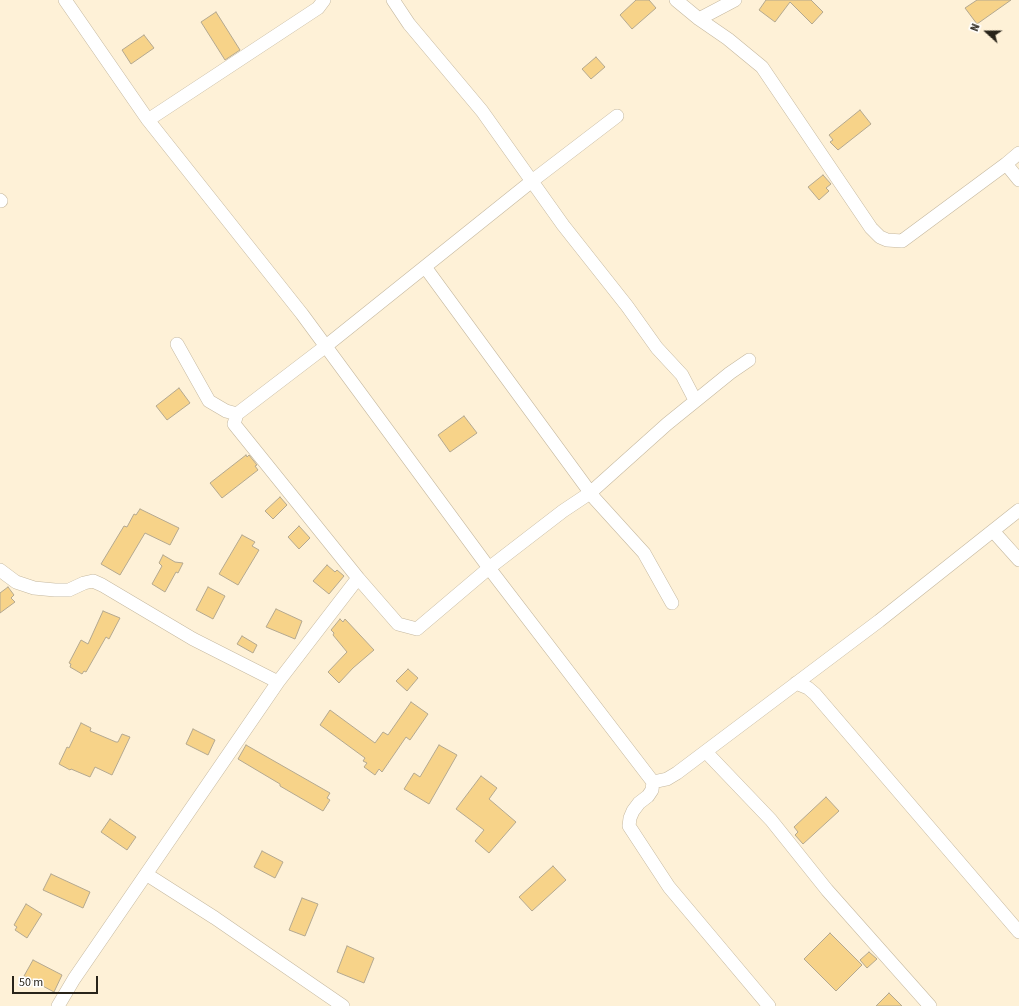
<!DOCTYPE html>
<html>
<head>
<meta charset="utf-8">
<style>
  body { margin:0 }
  #map { position:relative; width:1019px; height:1006px; overflow:hidden; background:#fef1d7; font-family:"Source Sans 3",sans-serif }
  canvas { display:block }
  .north { position:absolute; left:967px; top:12px; width:40px; height:40px; -webkit-text-stroke:3px #fff; paint-order:stroke; rotate:291deg; font-size:11px; font-weight:700; line-height:16px; text-align:center; color:#282319 }
  .north::after { content:''; display:block; margin:auto; width:14px; height:18px; background:#282319; clip-path:polygon(50% 0,100% 100%,50% 72%,0 100%) }
  .scale { position:absolute; left:12px; top:976px; width:86px; height:18px; box-sizing:border-box; border:2px solid #282319; border-top:0; padding-left:5px; font-size:12px; line-height:14px; white-space:nowrap; color:#282319; -webkit-text-stroke:3px #fff; paint-order:stroke }
</style>
</head>
<body>
<div id="map">
<canvas width="1019" height="1006"></canvas>
<div class="north">N</div>
<div class="scale">50 m</div>
</div>
<script>
const ctx = document.querySelector('canvas').getContext('2d');
ctx.lineJoin = 'round';
function fill(path, color) { ctx.fillStyle = color; ctx.fill(path, 'evenodd'); }
const shape = rows => new Path2D(rows.map(r => 'M' + r).join(''));
function stroke(path, color, width, dash) { ctx.strokeStyle = color; ctx.lineWidth = width; ctx.lineCap = dash ? 'butt' : 'round'; ctx.setLineDash(dash || []); ctx.stroke(path); }
const building = shape([
  [636,0,649,0,656,8,632,29,620,15,636,0],
  [766,0,811,0,823,12,812,24,790,2,775,22,759,10,766,0],
  [977,0,1011,0,977,24,965,8,977,0],
  [216,12,240,50,225,60,201,22,216,12],
  [144,35,154,48,131,64,122,50,144,35],
  [596,57,605,67,591,79,582,69,596,57],
  [860,110,871,124,838,150,830,142,833,140,829,135,860,110],
  [823,175,831,184,826,188,829,191,819,200,808,187,823,175],
  [179,388,190,403,167,420,156,406,179,388],
  [464,416,477,433,450,452,438,435,464,416],
  [246,455,247,457,249,455,257,465,255,466,258,470,222,498,210,483,246,455],
  [280,497,287,505,273,519,265,511,280,497],
  [140,509,179,528,170,545,145,533,120,575,101,564,124,526,127,527,134,514,136,515,140,509],
  [299,526,310,538,299,549,288,537,299,526],
  [242,535,255,542,252,546,259,550,238,585,219,574,242,535],
  [163,555,175,562,183,563,178,573,176,572,165,592,152,584,162,566,159,563,163,555],
  [327,565,335,572,337,570,344,576,329,594,313,581,327,565],
  [8,587,14,595,11,598,15,602,0,613,0,593,8,587],
  [208,587,225,596,213,619,196,610,208,587],
  [276,609,302,621,295,639,266,627,276,609],
  [103,611,120,618,109,639,106,637,86,672,84,671,82,674,70,667,71,664,69,663,81,640,88,644,103,611],
  [340,619,343,622,345,619,374,650,353,668,339,683,328,672,347,652,333,635,334,633,331,630,340,619],
  [242,636,257,645,253,653,237,644,242,636],
  [408,669,418,678,407,691,396,681,408,669],
  [411,702,428,714,410,740,406,737,382,772,379,769,375,775,364,767,367,763,363,761,365,758,320,725,330,710,375,743,383,732,388,735,411,702],
  [81,723,91,728,90,731,116,742,118,742,122,734,130,737,112,775,95,767,90,777,71,769,70,770,59,764,67,747,69,748,81,723],
  [193,729,215,740,208,755,186,744,193,729],
  [246,745,330,793,327,798,330,800,323,811,280,786,280,784,238,759,246,745],
  [439,745,457,755,429,804,404,789,414,773,420,777,439,745],
  [481,776,497,788,489,799,516,822,489,853,475,841,484,830,456,809,481,776],
  [826,797,839,811,803,844,795,835,798,832,794,827,826,797],
  [110,819,136,837,127,850,101,832,110,819],
  [262,851,283,862,275,878,254,867,262,851],
  [553,866,566,880,532,911,519,897,553,866],
  [51,874,90,892,83,908,43,890,51,874],
  [302,898,318,904,305,936,289,930,302,898],
  [26,904,42,914,27,938,15,930,17,927,14,925,26,904],
  [830,933,862,965,836,991,804,959,830,933],
  [347,946,374,958,364,983,337,972,347,946],
  [869,952,877,959,867,968,860,960,869,952],
  [33,960,62,975,54,992,24,976,33,960],
  [889,993,902,1006,876,1006,889,993]
]);
fill(building, '#f7d389');
stroke(building, '#b4a88f', 1);
const street = shape([
  [65,0,148,120,302,314,489,568,653,782,652,790,648,796,639,803,633,811,630,818,629,826,669,887,769,1006],
  [393,0,409,24,482,111,563,225,627,306,657,348,682,375,695,400],
  [676,0,699,19,728,39,762,67,871,228,880,237,887,240,902,241,1006,164,1019,180],
  [699,19,735,0],
  [148,120,318,8,324,0],
  [1006,164,1019,153],
  [0,200,1,201],
  [425,267,595,499,644,553,672,603],
  [177,344,209,401,226,411,237,414],
  [993,531,1019,560],
  [0,570,16,582,34,588,55,590,69,590,84,583,93,581,102,585,193,639,278,682],
  [358,578,234,424,237,414,326,346,532,181,617,116],
  [796,683,808,688,815,694,1019,932],
  [706,752,771,820,827,890,930,1006],
  [653,782,667,779,677,773,879,621,1019,510],
  [146,874,215,918,343,1006],
  [58,1006,74,979,278,682,358,578,398,624,417,629,489,568,563,511,590,493,667,424,730,373,749,360]
]);
stroke(street, '#c5b89f', 14);
stroke(street, '#fff', 13);
</script>
</body>
</html>
